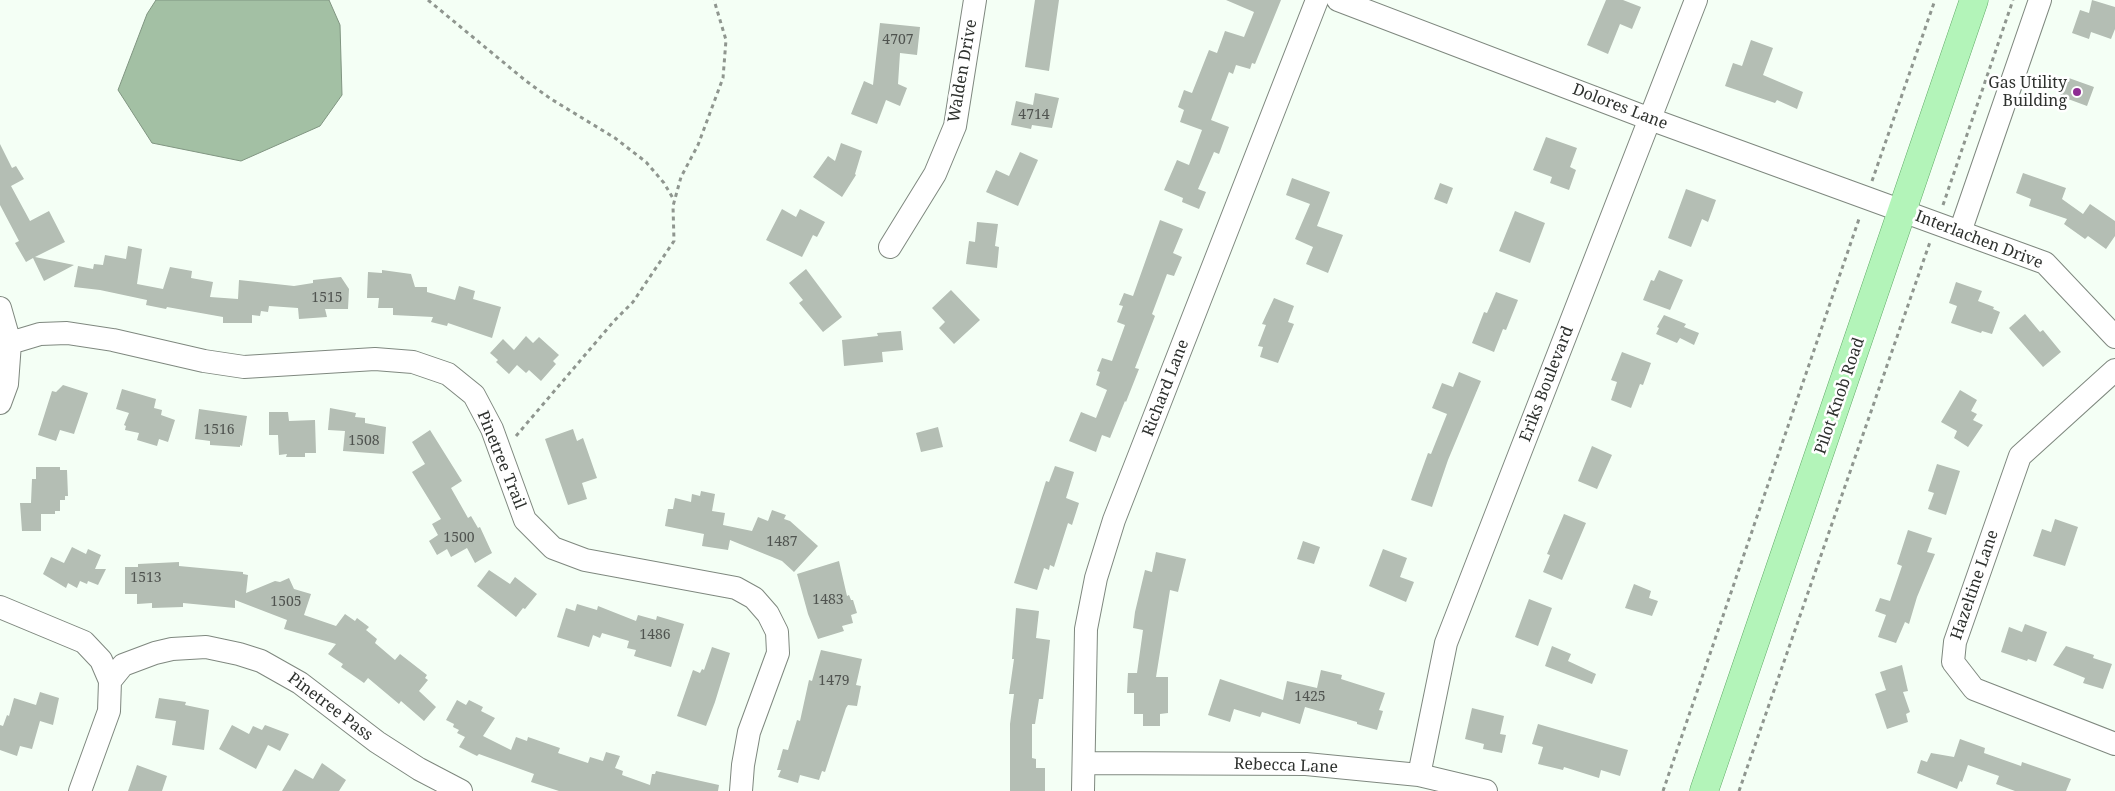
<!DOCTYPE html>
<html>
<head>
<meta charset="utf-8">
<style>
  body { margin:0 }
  canvas { display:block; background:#f4fff5 }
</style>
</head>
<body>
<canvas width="2115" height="791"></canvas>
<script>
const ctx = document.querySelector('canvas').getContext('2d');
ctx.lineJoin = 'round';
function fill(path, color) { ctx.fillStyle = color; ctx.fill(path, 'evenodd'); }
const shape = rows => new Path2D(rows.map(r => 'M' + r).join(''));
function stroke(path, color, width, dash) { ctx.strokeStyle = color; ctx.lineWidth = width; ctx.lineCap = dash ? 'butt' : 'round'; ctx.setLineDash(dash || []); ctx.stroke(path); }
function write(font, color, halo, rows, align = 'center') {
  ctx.font = font + ' "Noto Serif",serif'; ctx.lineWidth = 5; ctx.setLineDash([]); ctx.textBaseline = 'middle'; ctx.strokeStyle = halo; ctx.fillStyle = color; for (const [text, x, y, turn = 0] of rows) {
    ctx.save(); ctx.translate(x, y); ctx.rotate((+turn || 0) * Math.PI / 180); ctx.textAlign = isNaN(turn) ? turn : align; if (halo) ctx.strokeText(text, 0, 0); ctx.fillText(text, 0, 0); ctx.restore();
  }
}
const water = shape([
  [156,0,329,0,340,25,342,95,320,126,241,161,152,143,118,90,147,14,156,0]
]);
fill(water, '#a3c0a4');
stroke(water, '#809581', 1);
fill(shape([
  [1035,0,1059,0,1049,71,1025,67],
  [1226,0,1281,0,1255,64,1252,63,1250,69,1236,65,1233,74,1229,72,1211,120,1229,127,1219,154,1214,152,1198,189,1206,192,1199,209,1182,202,1183,198,1164,190,1177,160,1189,165,1202,130,1180,122,1184,110,1178,107,1184,90,1192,93,1209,50,1217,53,1225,31,1244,37,1254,12],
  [1606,0,1623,0,1641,7,1632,29,1620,24,1608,54,1587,45],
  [2092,0,2115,7,2115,29,2111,39,2091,32,2089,39,2072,33,2080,10,2089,13],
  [880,23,920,27,917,55,900,53,898,84,907,88,900,106,886,100,877,124,851,114,864,81,873,85],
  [1751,40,1773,48,1763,75,1803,92,1797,109,1777,100,1775,103,1725,86,1733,63,1742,66],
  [2066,77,2094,87,2087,106,2060,96],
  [1035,93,1059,98,1052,128,1032,125,1031,129,1011,125,1016,101,1033,105],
  [1546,137,1577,148,1570,167,1576,170,1569,190,1550,183,1552,177,1533,170],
  [841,143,862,151,855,174,856,175,842,197,813,177,828,156,835,161],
  [0,144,12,168,16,166,24,179,11,186,30,221,49,211,65,242,35,257,74,265,44,281,33,258,26,262,15,243,19,241,0,205],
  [1020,152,1038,160,1018,206,986,192,996,170,1009,176],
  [2023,173,2066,188,2062,199,2083,214,2090,204,2115,221,2115,236,2106,249,2088,236,2085,239,2064,224,2067,219,2029,206,2031,199,2016,193],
  [1292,178,1330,192,1317,226,1343,235,1328,273,1306,264,1313,247,1295,239,1310,204,1286,195],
  [1440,183,1453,188,1447,204,1434,199],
  [1686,189,1716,200,1708,222,1702,219,1691,247,1668,238],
  [782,209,796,217,800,209,825,222,817,237,813,235,802,257,766,240],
  [1515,211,1545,223,1530,263,1499,251],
  [1160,220,1183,229,1173,253,1182,257,1174,276,1167,274,1152,314,1155,316,1135,368,1139,369,1126,402,1125,401,1110,438,1102,435,1096,452,1069,441,1081,412,1096,418,1107,390,1096,385,1100,372,1097,371,1102,358,1112,361,1125,325,1117,322,1123,306,1119,305,1124,293,1133,296],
  [977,222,998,224,995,246,999,247,997,268,966,264,969,241,975,242],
  [128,246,142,249,137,284,163,289,170,267,192,271,191,278,213,282,210,297,238,299,239,280,294,286,313,283,313,280,341,277,349,289,348,309,325,309,327,317,299,319,298,308,269,306,268,312,261,311,260,316,252,315,252,323,223,323,223,317,167,307,166,309,146,305,147,300,100,290,74,287,78,266,93,269,94,264,103,265,105,255,126,259],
  [806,269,842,317,823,332,799,303,803,300,789,283],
  [382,270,411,274,415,287,427,287,427,292,455,300,459,286,475,291,473,299,501,307,492,338,448,323,447,326,431,322,433,317,393,315,393,308,378,308,379,298,367,298,368,272,382,273],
  [1659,270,1683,280,1670,310,1643,300,1651,280,1654,281],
  [1956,282,1982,291,1978,301,1994,307,1993,309,2000,312,1992,334,1982,331,1981,333,1951,323,1957,306,1949,303],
  [951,290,980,320,954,344,939,328,945,322,932,308],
  [1496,292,1518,300,1506,330,1503,329,1494,352,1472,343,1484,312,1487,313],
  [1274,298,1294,306,1288,322,1294,324,1278,363,1260,357,1263,347,1258,346,1266,325,1262,324],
  [2025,314,2040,332,2043,330,2061,352,2043,367,2009,328],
  [1664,315,1686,324,1684,327,1699,333,1694,345,1680,338,1677,343,1656,334,1659,328,1657,327],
  [901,331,903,350,882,352,883,362,844,366,842,340,878,336,877,333],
  [526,336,533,343,539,337,559,355,553,361,556,364,541,381,529,370,526,373,517,365,509,374,496,362,498,360,490,353,503,339,514,350],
  [1622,352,1651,363,1643,385,1640,384,1631,408,1611,400,1617,382,1611,380],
  [1459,372,1481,381,1448,460,1432,507,1411,500,1428,453,1431,454,1447,414,1432,408,1442,383,1453,387],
  [63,385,88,393,74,434,60,430,56,441,38,435,52,391,56,392],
  [122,389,156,399,154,408,162,410,161,415,175,420,168,442,159,439,157,446,137,440,139,433,125,430,126,426,124,425,129,413,116,409],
  [1960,390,1977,400,1971,411,1977,414,1973,420,1983,425,1968,447,1954,438,1957,431,1941,422],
  [330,408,356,413,355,417,365,418,365,423,386,427,384,454,343,451,345,431,328,430],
  [199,409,247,416,242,446,240,445,240,447,210,445,210,441,195,439],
  [269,412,288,412,289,421,315,420,316,453,305,453,305,457,286,457,287,454,279,455,278,435,269,435],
  [938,427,943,447,921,452,916,433],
  [573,429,577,441,583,438,597,478,582,483,587,499,568,505,545,439],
  [430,430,462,481,451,488,468,518,471,516,478,528,480,527,492,553,475,563,467,548,451,557,447,549,437,555,429,541,438,535,432,524,441,519,412,472,425,464,412,442],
  [1592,446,1612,455,1597,489,1578,481],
  [1937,464,1960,471,1946,515,1928,509,1934,493,1928,491],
  [1055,466,1074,472,1066,498,1079,503,1072,525,1068,523,1054,567,1050,565,1049,570,1044,568,1037,590,1014,583,1046,481,1049,482],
  [36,467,60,467,60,470,67,470,68,496,65,496,65,500,60,500,60,511,55,511,55,514,41,514,41,531,22,531,20,503,31,503,32,479,36,479],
  [701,491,715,494,712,511,725,513,723,525,752,531,758,517,768,521,772,510,786,515,784,519,790,521,818,546,794,572,782,561,730,540,728,550,702,546,704,534,665,526,668,509,673,509,675,498,691,502,692,494,700,496],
  [1564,514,1586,523,1562,580,1543,572,1550,555,1547,554],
  [2055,519,2078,527,2065,566,2033,556,2042,529,2051,532],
  [1908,530,1932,538,1927,552,1935,554,1917,597,1909,624,1905,622,1896,643,1878,637,1886,615,1875,611,1880,598,1890,601,1902,566,1897,564],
  [1303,541,1320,547,1314,564,1297,559],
  [72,547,86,554,88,549,101,555,95,569,106,569,98,585,88,581,87,584,80,581,77,588,68,583,66,588,43,574,51,557,64,563],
  [1383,549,1407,558,1400,577,1414,582,1406,602,1369,586],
  [1156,552,1186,559,1178,592,1170,590,1156,677,1168,677,1168,713,1160,714,1160,726,1143,726,1143,714,1134,714,1134,693,1127,693,1128,673,1137,673,1143,630,1133,628,1135,612,1145,570,1152,572],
  [839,561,847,596,849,595,851,600,853,600,857,613,851,615,853,623,842,626,844,631,818,639,808,614,797,574],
  [179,562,179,566,243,572,243,574,248,575,246,593,275,581,280,582,289,578,294,589,311,594,304,615,336,626,345,614,355,621,357,618,369,627,366,630,377,639,375,643,395,660,400,654,427,675,425,678,428,680,419,691,436,707,424,721,401,701,399,704,368,678,364,683,341,667,343,664,328,654,336,644,284,629,287,620,235,600,235,608,183,603,183,607,152,608,152,603,137,604,137,594,125,594,125,567,138,567,138,564],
  [489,570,510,584,515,577,537,594,525,609,523,608,516,617,477,586],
  [1634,584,1651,591,1649,598,1658,601,1652,616,1625,608],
  [1529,599,1552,608,1538,646,1515,637],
  [577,604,597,610,598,606,636,621,638,615,656,620,657,616,684,624,671,667,634,656,636,650,627,648,629,641,602,633,600,638,593,635,589,647,557,637,566,608,575,611],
  [1016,608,1039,611,1036,638,1050,640,1043,699,1039,699,1035,724,1032,724,1032,758,1036,759,1036,768,1045,768,1045,791,1010,791,1010,724,1014,694,1009,694,1014,659,1012,659],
  [2025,624,2047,632,2036,662,2028,659,2027,661,2001,652,2009,627,2022,632],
  [1552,646,1571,654,1568,661,1596,674,1592,684,1545,666],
  [2066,646,2094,655,2093,658,2112,664,2103,689,2083,683,2085,678,2053,665],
  [712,647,730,653,715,702,706,726,677,716,693,670,700,673,702,669,704,670],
  [821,650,862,659,856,685,861,686,857,706,848,705,846,708,825,772,822,771,819,780,800,775,798,783,778,777,781,770,777,770,783,749,788,750,797,720,800,721,809,680,812,681],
  [1902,665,1908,691,1903,692,1910,712,1906,714,1908,722,1887,729,1875,694,1886,690,1880,672],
  [1321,670,1342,675,1341,679,1385,693,1379,710,1383,711,1377,730,1357,724,1357,722,1305,707,1300,724,1262,712,1260,717,1234,709,1230,722,1208,715,1220,679,1283,700,1287,681,1317,688],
  [40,692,59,698,53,725,40,721,32,749,20,746,17,756,0,750,0,725,3,726,7,715,9,716,14,698,36,705],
  [159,698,186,702,185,705,209,710,204,750,172,745,176,721,155,718],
  [457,700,466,705,469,700,483,707,481,711,495,718,483,736,511,750,516,737,527,741,528,737,560,748,558,753,588,763,590,757,603,761,606,752,620,756,615,768,623,771,622,775,650,785,652,774,655,774,656,771,719,785,718,791,559,791,531,782,534,774,479,754,477,756,459,747,465,737,457,733,459,730,453,727,454,724,446,720],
  [1472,708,1504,716,1500,734,1506,735,1502,753,1483,749,1484,744,1465,739],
  [1538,724,1628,750,1620,776,1601,770,1599,778,1564,767,1563,770,1538,764,1543,747,1532,744],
  [232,725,249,734,253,726,262,730,265,725,289,734,280,751,268,745,256,769,219,749],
  [1960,739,1985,748,1984,753,2021,766,2022,762,2071,779,2066,791,2015,791,1996,784,1999,776,1968,765,1962,782,1960,781,1957,789,1917,773,1921,760,1927,762,1931,753,1954,757],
  [322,763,346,780,339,791,282,791,295,769,313,779],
  [137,765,167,776,162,791,128,791]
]), '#b4beb4');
const minor = shape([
  [1338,0,1650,119,2045,263,2115,337],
  [1960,232,2040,0],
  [890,247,935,174,955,126,975,0],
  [0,308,10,343,7,384,0,403],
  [10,343,40,334,67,333,113,340,204,361,244,367,375,359,413,362,448,374,474,395,492,429,525,520,553,548,585,560,736,588,754,598,768,614,777,632,778,653,749,732,743,765,741,791],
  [2115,370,2020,456,1955,642,1953,662,1974,689,2115,744],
  [0,607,84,642,101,660,110,681,109,711,80,791],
  [110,681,123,665,155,653,172,649,206,647,239,654,261,661,300,683,377,742,419,769,461,791],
  [1084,763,1306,764,1419,775,1486,791],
  [1419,775,1446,643,1696,0],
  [1083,791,1086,629,1096,578,1114,520,1317,0]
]);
const major = shape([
  [1704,791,1974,0]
]);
stroke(minor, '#7f887f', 24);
stroke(major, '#63ab6a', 29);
stroke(shape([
  [428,0,526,81,551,99,615,138,646,162,664,183,674,200],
  [1872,181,1935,0],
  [1943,205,2013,0],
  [516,436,614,321,633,302,674,241,673,206,681,177,698,145,723,78,726,40,714,0],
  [1663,791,1860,216],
  [1739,791,1930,242]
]), '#8f968f', 3, [4, 4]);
stroke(minor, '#fff', 22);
stroke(major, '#b3f4b9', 28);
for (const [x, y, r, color] of [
  [2077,92,5,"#8e2c93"]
]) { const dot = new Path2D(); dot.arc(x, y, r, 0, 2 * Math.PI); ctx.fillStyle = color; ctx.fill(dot); stroke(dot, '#fff', 2); }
write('14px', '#505450', null, [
  ["4707",898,40],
  ["4714",1034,115],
  ["1515",327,298],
  ["1516",219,430],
  ["1508",364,441],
  ["1500",459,538],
  ["1487",782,542],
  ["1513",146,578],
  ["1483",828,600],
  ["1505",286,602],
  ["1486",655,635],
  ["1479",834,681],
  ["1425",1310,697]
]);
write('16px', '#2e312e', '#fff', [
  ["Walden Drive",963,71,-80],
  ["Dolores Lane",1620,107,21],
  ["Interlachen Drive",1979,240,21],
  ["Eriks Boulevard",1547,384,-69],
  ["Richard Lane",1166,388,-69],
  ["Pilot Knob Road",1840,396,-71],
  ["Pinetree Trail",501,460,68],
  ["Hazeltine Lane",1975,585,-71],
  ["Pinetree Pass",330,707,37],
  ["Rebecca Lane",1286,766,2]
]);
write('16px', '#2e312e', '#fff', [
  ["Gas Utility",2067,83],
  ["Building",2067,101]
], 'right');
</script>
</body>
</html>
